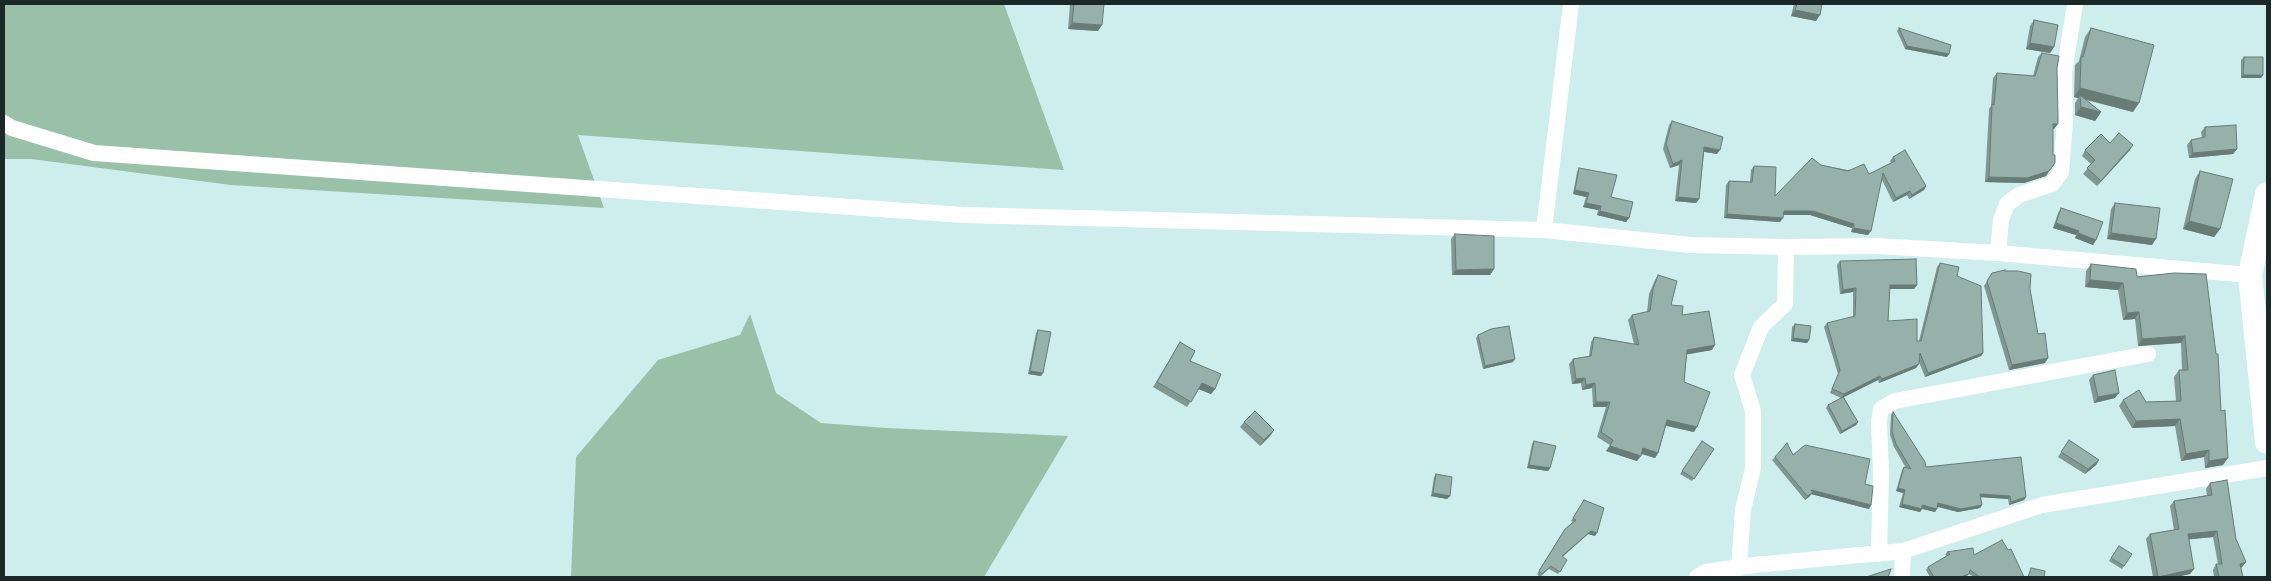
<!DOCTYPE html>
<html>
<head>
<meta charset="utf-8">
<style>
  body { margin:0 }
  #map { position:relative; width:2271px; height:581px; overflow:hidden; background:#ceeded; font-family:Manrope,sans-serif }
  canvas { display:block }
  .frame { position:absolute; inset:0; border:5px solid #1c2828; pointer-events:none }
</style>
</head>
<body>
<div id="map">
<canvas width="2271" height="581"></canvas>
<div class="frame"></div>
</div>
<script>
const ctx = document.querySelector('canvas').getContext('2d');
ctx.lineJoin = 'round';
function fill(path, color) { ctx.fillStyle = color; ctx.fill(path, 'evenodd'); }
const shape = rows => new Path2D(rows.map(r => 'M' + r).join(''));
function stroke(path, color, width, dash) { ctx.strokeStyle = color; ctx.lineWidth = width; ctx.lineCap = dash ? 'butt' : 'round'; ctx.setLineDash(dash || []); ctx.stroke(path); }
fill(shape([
  [4,4,1004,4,1064,170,578,135,604,208,231,185,31,159,4,159],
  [750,314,776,393,821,423,886,428,1068,436,984,577,571,577,576,457,658,360,740,335]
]), '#99c1a8');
stroke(shape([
  [4,123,12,128,94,153,963,215,1544,230,1691,245,1786,247,1877,246,1998,253,2250,275],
  [1544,230,1571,4],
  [1998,253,2001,220,2007,204,2019,195,2052,184,2061,172,2065,122,2064,73,2075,4],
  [1879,554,1881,472,1879,421,1881,409,1895,401,2148,354],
  [1739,568,1743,510,1753,468,1753,411,1742,375,1761,327,1785,304,1786,247],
  [1697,577,1706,572,1754,565,1903,551,2042,505,2267,468],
  [1902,577,1903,551]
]), '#fff', 16);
stroke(shape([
  [2267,194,2250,275,2267,442]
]), '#fff', 24);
fill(shape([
  [1070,4,1104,4,1098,31,1068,29],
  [1794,4,1822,4,1816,21,1791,16],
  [2034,20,2054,47,2050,53,2026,49,2030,26],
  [1899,28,1949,54,1947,57,1905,49,1897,31],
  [2091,28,2133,112,2086,100,2101,112,2095,121,2075,115,2075,103,2078,98,2074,97,2075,65,2079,61,2085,37],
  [2042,53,2057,68,2054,129,2053,129,2046,176,2024,183,1985,182,1989,109,1991,106,1993,78,1997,73,2033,76,2038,57],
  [2244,57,2263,75,2261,78,2241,78,2241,60],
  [1672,121,1717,154,1704,152,1699,199,1696,203,1675,201,1679,165,1670,168,1663,149,1669,125],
  [2205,127,2237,149,2233,154,2189,158,2187,145,2191,140,2202,138,2201,132],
  [2110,143,2130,150,2097,186,2083,174,2091,164,2082,156,2085,150],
  [1893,157,1926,186,1924,190,1909,199,1907,195,1893,202,1882,180,1868,235,1851,232,1852,228,1810,215,1783,215,1780,222,1724,218,1726,185,1729,181,1750,182,1751,170,1754,166,1775,196,1821,165,1869,174,1891,163,1890,161],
  [1579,168,1611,197,1629,218,1626,222,1597,215,1598,210,1583,207,1586,197,1573,194,1577,172],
  [2200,171,2220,229,2214,237,2183,229,2195,179],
  [2115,203,2152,245,2107,239,2111,209],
  [2061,208,2096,240,2093,245,2075,238,2076,235,2053,228,2058,213],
  [1455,234,1494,269,1490,275,1452,275,1451,239],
  [1840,261,1917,285,1914,289,1890,289,1888,321,1917,341,1919,341,1937,267,1940,263,1957,276,1983,353,1981,356,1925,377,1919,362,1916,368,1879,383,1878,380,1844,397,1858,422,1856,425,1840,434,1826,408,1828,405,1841,398,1830,393,1838,374,1824,327,1827,323,1853,317,1853,292,1840,294,1837,265],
  [2091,264,2137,277,2174,273,2223,465,2205,468,2204,457,2181,461,2175,426,2132,428,2119,406,2123,400,2146,402,2176,401,2174,377,2179,370,2182,370,2181,343,2138,346,2135,319,2123,320,2118,290,2085,287,2086,271],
  [2005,271,2030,289,2038,334,2048,358,2045,363,2009,370,1984,286,1992,273],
  [1658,275,1671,305,1682,315,1712,350,1687,354,1684,382,1694,432,1666,426,1658,453,1655,458,1641,454,1637,461,1606,451,1610,445,1597,437,1606,407,1593,407,1592,388,1582,390,1581,383,1572,384,1569,364,1573,359,1589,356,1591,342,1594,337,1634,344,1628,320,1632,315,1647,312,1649,294,1655,280],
  [1795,324,1809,340,1807,343,1791,341,1792,327],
  [1038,330,1041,376,1028,374,1036,333],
  [1478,335,1513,362,1483,369,1476,338],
  [1180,342,1190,361,1215,389,1211,394,1199,389,1187,407,1153,387],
  [2093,375,2115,398,2094,403,2089,380],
  [1893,412,1926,467,2026,497,2024,500,2009,505,2008,499,1980,497,1982,505,1980,508,1958,512,1937,507,1935,512,1922,509,1920,512,1899,507,1903,493,1896,491,1902,470,1904,467,1906,468,1894,447,1890,435,1891,415],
  [1244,422,1274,430,1270,436,1260,446,1240,427],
  [2069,440,2099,460,2096,465,2085,474,2058,457],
  [1534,441,1550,468,1548,471,1527,468,1532,444],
  [1702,441,1714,449,1692,481,1680,474],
  [1793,455,1865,484,1871,505,1869,509,1811,494,1810,496,1805,500,1772,460,1775,457],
  [1436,474,1450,496,1447,499,1431,496,1434,477],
  [2210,483,2246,562,2242,567,2241,568,2243,577,2214,577,2213,570,2216,564,2218,564,2213,537,2189,539,2194,569,2190,574,2176,577,2153,577,2146,539,2150,534,2174,530,2170,506,2174,501,2207,495,2206,489],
  [1584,500,1595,536,1588,534,1562,557,1567,560,1558,574,1549,569,1540,577,1537,574,1563,532,1573,522,1571,521],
  [2119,546,2132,554,2122,569,2109,561],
  [1947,552,1974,555,2024,577,1974,577,1969,574,1966,577,1930,577,1926,570,1928,567,1947,556,1945,555]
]), '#809891');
fill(shape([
  [1795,10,1820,15,1816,21,1791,16],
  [1072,23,1102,25,1098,31,1068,29],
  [2030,43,2054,47,2050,53,2026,49],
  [1907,46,1949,54,1947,57,1905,49],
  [2243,75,2263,75,2261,78,2241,78],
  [2080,88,2139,103,2133,112,2081,98,2080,95,2078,98,2074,97],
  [2081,107,2101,112,2095,121,2075,115],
  [2053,124,2058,124,2054,129,2049,129],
  [2133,145,2130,150,2097,186,2101,181],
  [1704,147,1720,150,1717,154,1701,151],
  [2237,149,2233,154,2189,158,2193,153],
  [1682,160,1679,165,1670,168,1673,164],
  [2055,163,2046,176,2024,183,1985,182,1989,177],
  [1926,186,1924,190,1909,199,1912,195],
  [1575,190,1589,193,1586,197,1573,194],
  [1910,191,1907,195,1893,202,1896,198],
  [1678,197,1699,199,1696,203,1675,201],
  [1586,203,1601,206,1598,210,1583,207],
  [1600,211,1629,218,1626,222,1597,215],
  [1784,211,1813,211,1854,224,1852,228,1810,215,1781,215],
  [1727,214,1783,218,1780,222,1724,218],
  [2189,221,2220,229,2214,237,2183,229],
  [2056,223,2079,231,2076,235,2053,228],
  [1854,228,1871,231,1868,235,1851,232],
  [2078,233,2096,240,2093,245,2075,238],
  [2111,233,2156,239,2152,245,2107,239],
  [1494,269,1490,275,1452,275,1456,270],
  [2090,280,2123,283,2118,290,2085,287],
  [1890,285,1917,285,1914,289,1888,289],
  [1856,288,1853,292,1840,294,1843,290],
  [2139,312,2135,319,2123,320,2127,313],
  [2185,336,2181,343,2138,346,2142,339],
  [1793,338,1809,340,1807,343,1791,341],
  [1715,345,1712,350,1684,355,1687,350],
  [1983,353,1981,356,1925,377,1928,373],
  [2048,358,2045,363,2009,370,2012,365],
  [1515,359,1513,362,1483,369,1485,366],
  [1919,364,1916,368,1879,383,1882,379],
  [1030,371,1043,373,1041,376,1028,374],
  [1880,376,1878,380,1842,398,1844,394],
  [1585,378,1581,383,1572,384,1576,379],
  [1202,383,1215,389,1211,394,1198,389],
  [1595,383,1592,388,1582,390,1586,385],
  [2119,393,2115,398,2094,403,2098,397],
  [1596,402,1610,402,1606,407,1593,407],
  [2180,419,2175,426,2132,428,2136,421],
  [1667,420,1697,427,1694,432,1664,425],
  [1858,422,1856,425,1840,434,1842,431],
  [1274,430,1270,436,1260,446,1264,440],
  [1610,446,1641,456,1637,461,1606,451],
  [1643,448,1658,453,1655,458,1640,453],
  [2209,450,2204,457,2181,461,2186,454],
  [2228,458,2223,465,2205,468,2209,461],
  [2099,460,2096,465,2085,474,2088,469],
  [1529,465,1550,468,1548,471,1527,468],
  [1898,488,1905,490,1903,493,1896,491],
  [1811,490,1871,505,1869,509,1811,494,1810,496,1805,500],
  [1433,493,1450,496,1447,499,1431,496],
  [1980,494,2010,496,2008,499,1978,497],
  [2026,497,2024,500,2009,505,2011,502],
  [1938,503,1982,505,1980,508,1958,512,1936,506],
  [1902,504,1922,509,1920,512,1899,507],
  [1922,505,1937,509,1935,512,1920,508],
  [1591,531,1597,533,1595,536,1588,534,1560,559,1562,556],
  [2217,531,2213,537,2184,540,2188,534],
  [2246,562,2242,567,2236,570,2240,564],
  [2194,569,2190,574,2176,577,2157,577]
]), '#687c76');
const building = shape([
  [1074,4,1104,4,1102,25,1072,23,1074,4],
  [1797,4,1822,4,1820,15,1795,10,1797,4],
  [2034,20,2058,25,2054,47,2030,43,2034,20],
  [1899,28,1951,45,1949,54,1907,46,1899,28],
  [2091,28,2154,45,2139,103,2080,88,2081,57,2083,57,2091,28],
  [2042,53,2059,56,2057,68,2058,117,2058,124,2053,124,2053,155,2055,155,2055,163,2049,171,2027,178,1989,177,1992,104,1994,105,1997,73,2035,76,2042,53],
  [2244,57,2263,57,2263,75,2243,75,2244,57],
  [2080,95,2101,112,2081,107,2080,95],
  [1672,121,1723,137,1720,150,1704,147,1699,199,1678,197,1682,160,1673,164,1666,144,1672,121],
  [2236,125,2237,149,2193,153,2191,140,2205,137,2205,127,2236,125],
  [2119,133,2133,145,2101,181,2087,168,2095,160,2085,150,2101,134,2110,143,2119,133],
  [1905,150,1926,186,1912,195,1910,191,1896,198,1883,173,1871,231,1854,228,1854,224,1813,211,1784,211,1783,218,1727,214,1729,181,1752,182,1754,166,1776,167,1775,196,1812,158,1821,165,1848,171,1864,164,1869,174,1895,161,1893,157,1905,150],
  [1579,168,1617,175,1611,197,1633,202,1629,218,1600,211,1601,206,1586,203,1589,193,1575,190,1579,168],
  [2200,171,2233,179,2220,229,2189,221,2200,171],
  [2115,203,2160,208,2156,239,2111,233,2115,203],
  [2061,208,2103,222,2096,240,2078,233,2079,231,2056,223,2061,208],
  [1455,234,1494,236,1494,269,1456,270,1455,234],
  [1916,259,1917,285,1890,285,1888,321,1917,319,1917,341,1921,341,1940,263,1959,267,1957,276,1981,286,1983,353,1928,373,1920,353,1919,364,1882,379,1880,376,1844,394,1832,389,1840,370,1827,323,1855,316,1856,288,1843,290,1840,261,1916,259],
  [2091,264,2136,269,2137,277,2174,273,2206,274,2216,354,2218,354,2221,411,2225,410,2228,458,2209,461,2209,450,2186,454,2180,419,2136,421,2123,400,2139,390,2146,402,2181,401,2179,370,2188,370,2185,336,2142,339,2139,312,2127,313,2123,283,2090,280,2091,264],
  [2005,270,2005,271,2018,271,2031,274,2030,289,2038,334,2045,333,2048,358,2012,365,1987,281,1992,273,2005,270],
  [1658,275,1677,281,1671,305,1683,306,1682,315,1709,311,1715,345,1687,350,1684,382,1710,392,1697,427,1667,420,1658,453,1643,448,1641,456,1610,446,1613,440,1601,432,1610,402,1596,402,1595,383,1586,385,1585,378,1576,379,1573,359,1591,356,1594,337,1639,345,1632,315,1650,311,1653,289,1658,275],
  [1795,324,1811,326,1809,340,1793,338,1795,324],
  [1509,326,1515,359,1485,366,1478,335,1491,329,1509,326],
  [1038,330,1051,332,1043,373,1030,371,1038,330],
  [1180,342,1195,351,1190,361,1221,374,1215,389,1202,383,1191,402,1157,382,1180,342],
  [2115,370,2119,393,2098,397,2093,375,2115,370],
  [1843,397,1858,422,1842,431,1828,405,1843,397],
  [1255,411,1274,430,1264,440,1244,422,1255,411],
  [1893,412,1925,462,1926,467,2021,457,2026,497,2011,502,2010,496,1980,494,1982,505,1961,509,1938,503,1937,509,1922,505,1922,509,1902,504,1905,490,1898,488,1904,467,1911,469,1896,444,1892,432,1893,412],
  [2069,440,2099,460,2088,469,2061,452,2069,440],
  [1534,441,1556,446,1550,468,1529,465,1534,441],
  [1702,441,1714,449,1694,479,1682,471,1702,441],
  [1787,443,1793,455,1805,445,1870,459,1865,484,1873,486,1871,505,1811,490,1813,493,1807,496,1775,457,1787,443],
  [1436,474,1452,477,1450,496,1433,493,1436,474],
  [2227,480,2236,539,2246,562,2240,564,2243,577,2219,577,2216,564,2222,564,2217,531,2188,534,2194,569,2158,577,2150,534,2179,529,2174,501,2212,495,2210,483,2227,480],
  [1584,500,1604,508,1597,533,1591,531,1562,556,1567,560,1560,572,1551,566,1542,574,1539,571,1565,529,1576,520,1573,518,1584,500],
  [2002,540,2008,550,2011,549,2024,577,1980,577,1970,570,1969,574,1961,577,1934,577,1928,567,1950,554,1947,552,1973,548,1974,555,2002,540],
  [2119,546,2132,554,2124,566,2111,558,2119,546],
  [2031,568,2045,571,2044,577,2028,577,2031,568],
  [1891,569,1888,577,1866,577,1891,569]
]);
fill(building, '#95b1a9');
stroke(building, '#687c76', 1);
</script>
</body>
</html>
